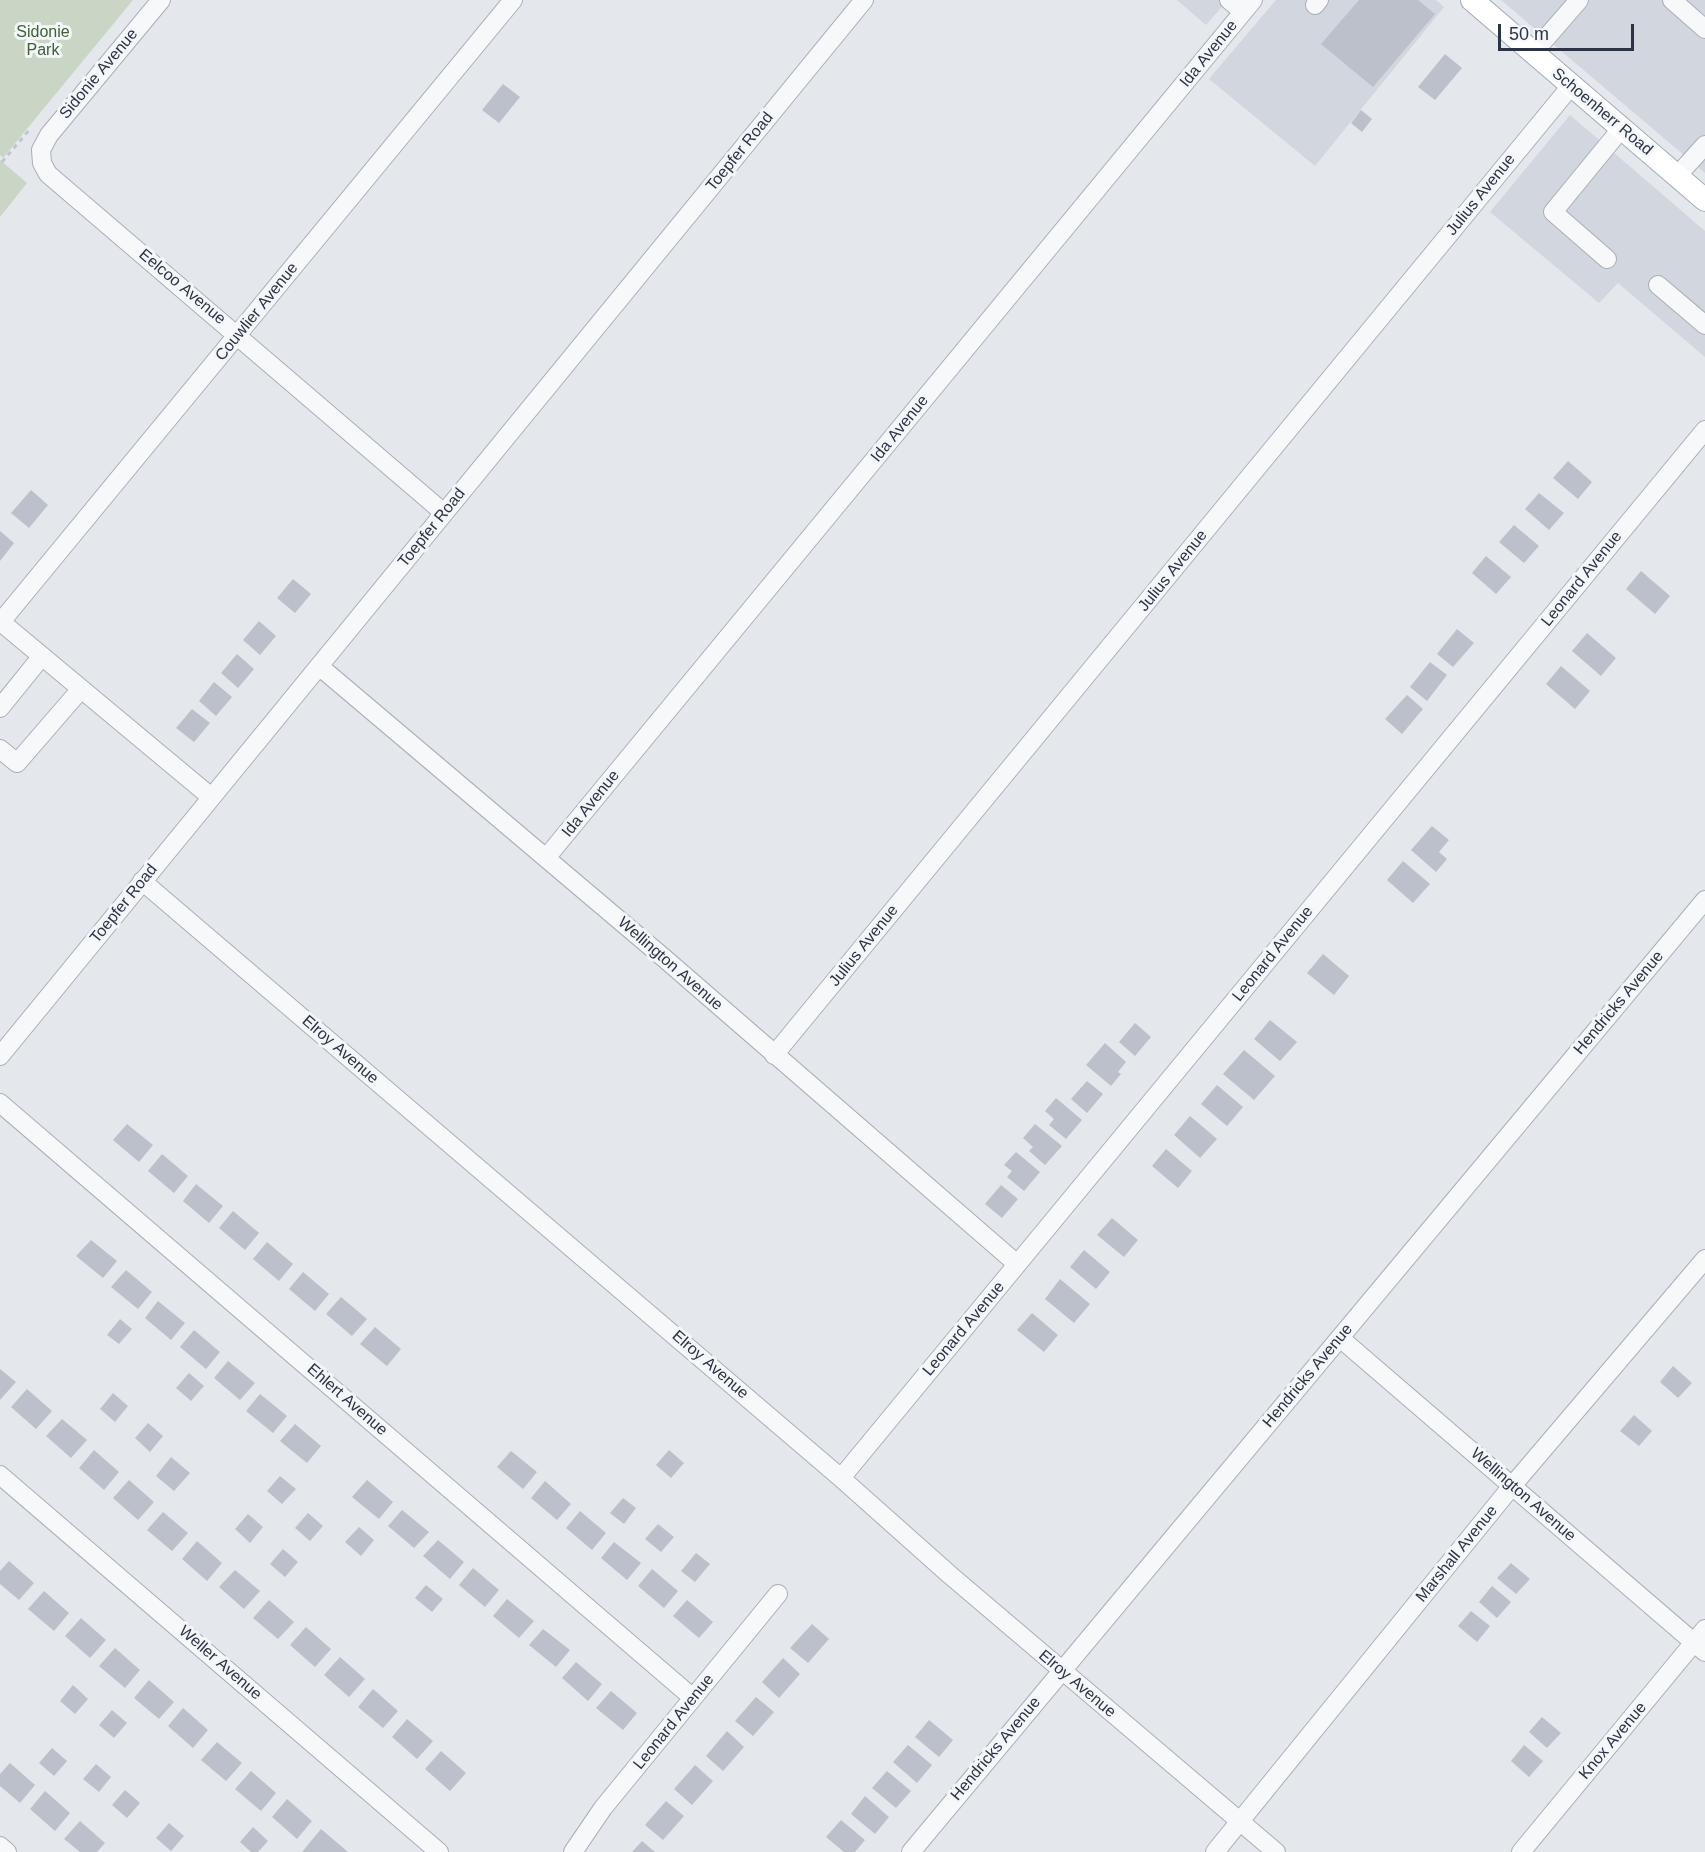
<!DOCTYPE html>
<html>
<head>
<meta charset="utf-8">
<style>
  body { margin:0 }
  #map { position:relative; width:1705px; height:1852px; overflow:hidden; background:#e4e7ec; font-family:Helvetica,sans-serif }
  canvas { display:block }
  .scale { position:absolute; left:1498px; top:24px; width:136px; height:27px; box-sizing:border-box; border:3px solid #2b3445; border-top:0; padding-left:8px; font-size:18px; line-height:21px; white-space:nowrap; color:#2b3445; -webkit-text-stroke:4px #f4f6f9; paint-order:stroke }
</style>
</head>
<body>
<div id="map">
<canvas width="1705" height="1852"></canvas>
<div class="scale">50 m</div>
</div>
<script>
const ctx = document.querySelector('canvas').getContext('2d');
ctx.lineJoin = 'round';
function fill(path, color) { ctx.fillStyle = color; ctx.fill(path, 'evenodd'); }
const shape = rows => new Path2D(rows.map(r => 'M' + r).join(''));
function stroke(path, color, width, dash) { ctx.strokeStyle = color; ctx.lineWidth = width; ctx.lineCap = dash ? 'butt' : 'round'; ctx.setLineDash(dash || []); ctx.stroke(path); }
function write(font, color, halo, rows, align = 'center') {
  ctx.font = font + ' Helvetica,sans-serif'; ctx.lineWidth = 6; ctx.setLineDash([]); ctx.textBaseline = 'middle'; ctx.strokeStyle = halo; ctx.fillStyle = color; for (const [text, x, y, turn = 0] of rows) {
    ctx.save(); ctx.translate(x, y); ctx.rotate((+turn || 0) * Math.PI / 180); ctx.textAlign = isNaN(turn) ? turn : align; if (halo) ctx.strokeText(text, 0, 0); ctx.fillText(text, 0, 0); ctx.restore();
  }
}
fill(shape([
  [1177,0,1228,0,1206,25],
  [1276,0,1436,0,1444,7,1315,166,1209,79],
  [1501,0,1705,0,1705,173],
  [1570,115,1705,231,1705,357,1618,283,1599,303,1490,212]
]), '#d2d6de');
fill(shape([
  [0,0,133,0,3,158,0,155],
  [0,160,27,183,0,217]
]), '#c9d6c5');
fill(shape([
  [1359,0,1418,0,1435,14,1373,87,1321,44],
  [1445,54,1462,68,1435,100,1418,87],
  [503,84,520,97,499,123,482,110],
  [1361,110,1372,119,1362,132,1351,123],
  [1568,461,1592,482,1578,499,1553,478],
  [31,490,48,505,29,528,11,513],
  [1539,493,1564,513,1549,530,1525,509],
  [1514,525,1539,546,1524,563,1499,542],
  [0,531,14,543,0,561],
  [1486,556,1511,577,1496,594,1472,573],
  [1641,571,1670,596,1655,614,1626,589],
  [293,579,311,594,295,613,277,598],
  [259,621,276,636,260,655,243,640],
  [1457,629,1474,643,1453,667,1437,654],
  [1587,633,1616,658,1601,676,1572,651],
  [237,654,254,669,238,688,221,673],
  [1430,662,1447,675,1427,701,1410,687],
  [1561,666,1590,691,1575,709,1546,684],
  [214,682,232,697,216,716,199,701],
  [1407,695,1423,709,1402,734,1385,719],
  [192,709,210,723,194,742,176,728],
  [1432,826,1449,840,1439,852,1447,859,1436,872,1411,850],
  [1403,861,1430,884,1413,903,1387,880],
  [1323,954,1349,976,1334,995,1307,973],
  [1270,1020,1297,1042,1280,1061,1254,1039],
  [1135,1023,1151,1037,1135,1056,1119,1042],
  [1105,1043,1126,1062,1118,1072,1121,1074,1111,1086,1086,1065],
  [1244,1050,1275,1076,1254,1100,1223,1074],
  [1087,1081,1103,1094,1087,1113,1071,1099],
  [1217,1085,1243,1107,1227,1126,1201,1104],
  [1056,1098,1082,1120,1066,1139,1049,1125,1054,1119,1045,1111],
  [1190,1116,1217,1139,1200,1158,1174,1135],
  [127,1124,153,1145,139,1162,113,1140],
  [1035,1124,1062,1146,1045,1165,1029,1151,1033,1147,1023,1138],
  [1166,1149,1192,1171,1178,1188,1152,1166],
  [1016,1152,1040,1172,1024,1191,1007,1177,1012,1171,1004,1165],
  [162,1154,188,1176,174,1193,148,1171],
  [196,1184,223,1206,209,1223,183,1201],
  [1001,1185,1018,1199,1002,1218,985,1204],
  [233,1211,259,1233,245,1250,219,1228],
  [1112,1218,1138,1240,1124,1257,1097,1235],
  [91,1240,117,1261,103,1278,76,1256],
  [267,1242,293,1264,279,1281,253,1259],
  [1084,1250,1110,1272,1096,1289,1070,1267],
  [126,1270,152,1292,138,1309,111,1287],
  [303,1272,329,1294,315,1311,289,1289],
  [1060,1279,1090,1304,1074,1323,1045,1299],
  [341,1297,367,1319,352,1336,326,1314],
  [158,1301,185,1323,171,1340,145,1318],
  [1032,1313,1058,1335,1044,1352,1017,1330],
  [120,1319,132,1329,119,1344,107,1335],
  [375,1327,401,1349,387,1366,360,1344],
  [194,1330,220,1352,206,1369,180,1347],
  [228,1361,255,1383,240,1400,214,1378],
  [1673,1366,1692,1383,1678,1398,1660,1382],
  [0,1369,16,1382,0,1400],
  [189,1373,204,1386,191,1401,176,1388],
  [27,1389,52,1411,36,1429,11,1407],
  [113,1393,128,1406,115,1422,100,1409],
  [260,1394,287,1416,273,1433,246,1411],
  [1634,1415,1652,1431,1639,1446,1620,1431],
  [62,1419,87,1440,71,1458,46,1436],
  [148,1423,163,1436,150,1452,135,1438],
  [295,1424,321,1446,307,1463,280,1441],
  [94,1450,119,1472,104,1490,79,1468],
  [669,1450,684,1463,671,1478,656,1465],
  [511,1451,537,1472,523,1489,497,1467],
  [171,1457,190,1473,174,1491,156,1476],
  [280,1476,296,1489,282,1504,267,1491],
  [129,1480,154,1502,138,1520,113,1498],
  [367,1480,393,1502,379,1519,352,1497],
  [545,1481,571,1504,557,1520,531,1498],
  [623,1498,636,1508,624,1524,610,1513],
  [402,1510,429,1532,414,1548,388,1526],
  [580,1511,606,1533,592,1550,566,1528],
  [163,1512,188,1533,172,1551,147,1530],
  [308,1513,323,1526,310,1541,295,1528],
  [248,1514,263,1527,250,1543,235,1529],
  [658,1524,674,1537,661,1552,645,1539],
  [359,1527,374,1540,361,1556,345,1542],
  [438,1540,464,1562,450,1579,423,1556],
  [197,1541,222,1563,207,1581,182,1559],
  [614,1542,641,1563,627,1580,601,1558],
  [283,1549,298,1562,285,1577,270,1564],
  [696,1553,710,1564,695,1582,681,1571],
  [9,1561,34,1583,19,1600,0,1584,0,1571],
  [1511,1563,1530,1579,1516,1594,1497,1578],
  [473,1568,499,1590,485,1607,459,1585],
  [652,1569,678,1591,664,1608,638,1586],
  [235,1570,260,1591,244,1609,219,1587],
  [426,1585,443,1599,432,1612,415,1598],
  [1492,1586,1511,1602,1497,1618,1479,1602],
  [44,1591,69,1613,54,1631,28,1609],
  [507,1599,534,1621,519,1638,493,1616],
  [269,1600,294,1622,278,1639,253,1618],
  [687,1600,713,1622,699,1638,673,1616],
  [1471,1611,1490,1626,1477,1642,1458,1626],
  [81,1618,106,1640,90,1658,65,1636],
  [812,1624,829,1639,808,1663,790,1648],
  [306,1627,331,1649,315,1667,290,1645],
  [543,1629,570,1650,556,1667,529,1645],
  [115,1648,140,1670,125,1688,99,1666],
  [340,1657,365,1679,349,1697,324,1675],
  [783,1658,800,1674,779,1698,762,1682],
  [576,1662,602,1684,588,1701,562,1678],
  [149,1680,174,1702,159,1719,134,1698],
  [73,1685,88,1699,75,1714,60,1701],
  [373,1689,398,1711,383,1728,358,1707],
  [611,1691,637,1713,623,1730,596,1708],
  [756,1697,774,1712,753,1736,735,1721],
  [183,1708,208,1730,193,1748,168,1726],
  [112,1710,127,1723,114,1738,99,1725],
  [1542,1717,1561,1733,1547,1748,1529,1732],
  [407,1719,433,1741,417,1759,392,1737],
  [929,1720,953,1740,939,1757,915,1737],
  [727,1731,744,1747,723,1771,706,1756],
  [217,1742,242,1763,226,1781,201,1760],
  [908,1745,932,1765,917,1783,893,1762],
  [1524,1745,1543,1761,1529,1777,1511,1761],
  [52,1748,67,1761,54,1776,39,1763],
  [441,1751,466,1773,450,1791,425,1769],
  [10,1763,35,1785,20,1803,0,1786,0,1774],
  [96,1764,111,1777,99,1792,83,1779],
  [695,1765,713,1781,692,1805,674,1789],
  [251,1771,276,1793,261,1811,235,1789],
  [887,1771,911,1791,896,1808,872,1788],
  [125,1790,140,1803,127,1818,112,1805],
  [45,1791,70,1813,55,1831,30,1809],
  [865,1796,889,1817,875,1834,851,1814],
  [287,1799,312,1821,297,1839,272,1817],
  [666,1801,684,1816,663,1840,645,1825],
  [841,1820,865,1840,855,1852,844,1852,826,1837],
  [80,1821,105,1843,97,1852,80,1852,64,1839],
  [169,1823,184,1836,171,1851,156,1838],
  [253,1827,268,1841,258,1852,251,1852,240,1842],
  [321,1829,348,1852,302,1852],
  [642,1841,655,1852,632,1852]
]), '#bbc0ca');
const minor = shape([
  [161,0,49,135,41,150,42,163,48,174,444,513],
  [1229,0,1243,12],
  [1672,0,1705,29],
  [1315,5,1319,0],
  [1533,53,1579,0],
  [1677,176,1705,145],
  [1607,259,1553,212,1621,129],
  [1658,285,1705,325],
  [1,622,211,797],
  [0,623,513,0],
  [319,666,664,958,1017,1264],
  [0,708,42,656],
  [0,749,17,763,81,689],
  [546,858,1253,0],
  [142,881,841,1478,950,1575,1276,1852],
  [774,1055,1571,86],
  [0,1056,864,0],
  [0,1103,693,1698],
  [1340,1338,1705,1652],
  [0,1475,439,1852],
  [841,1478,1705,430],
  [0,1846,7,1852],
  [573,1852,603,1808,778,1594],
  [911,1852,1705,900],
  [1215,1852,1512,1486,1705,1259],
  [1521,1852,1705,1629]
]);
const major = shape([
  [1472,0,1705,200]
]);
stroke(minor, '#a9aeb7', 20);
stroke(major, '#a3abb8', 24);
stroke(shape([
  [2,162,30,129]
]), '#c2c5cb', 3, [4.5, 4.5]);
stroke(minor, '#f7f8fa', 18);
stroke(major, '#fff', 22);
write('16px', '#3f6138', '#f4f6f9', [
  ["Sidonie",43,33],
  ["Park",43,51]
]);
write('16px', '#2b3445', '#f4f6f9', [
  ["Ida Avenue",1209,54,-51],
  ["Sidonie Avenue",99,74,-50],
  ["Schoenherr Road",1602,112,40],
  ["Toepfer Road",740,152,-51],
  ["Julius Avenue",1481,195,-51],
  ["Eelcoo Avenue",182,287,40],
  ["Couwlier Avenue",257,312,-51],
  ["Ida Avenue",900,429,-51],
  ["Toepfer Road",432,528,-51],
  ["Julius Avenue",1173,571,-51],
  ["Leonard Avenue",1582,579,-51],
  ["Ida Avenue",591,804,-51],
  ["Toepfer Road",124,904,-51],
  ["Julius Avenue",864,946,-51],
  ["Leonard Avenue",1273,954,-51],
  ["Wellington Avenue",670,964,41],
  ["Hendricks Avenue",1619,1003,-50],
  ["Elroy Avenue",340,1050,41],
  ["Leonard Avenue",964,1329,-50],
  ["Elroy Avenue",710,1365,41],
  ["Hendricks Avenue",1308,1376,-50],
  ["Ehlert Avenue",347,1400,41],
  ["Wellington Avenue",1523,1495,41],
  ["Marshall Avenue",1457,1554,-51],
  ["Weller Avenue",220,1663,41],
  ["Elroy Avenue",1077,1684,40],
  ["Leonard Avenue",674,1722,-51],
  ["Knox Avenue",1613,1741,-50],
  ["Hendricks Avenue",996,1749,-50]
]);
</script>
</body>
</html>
